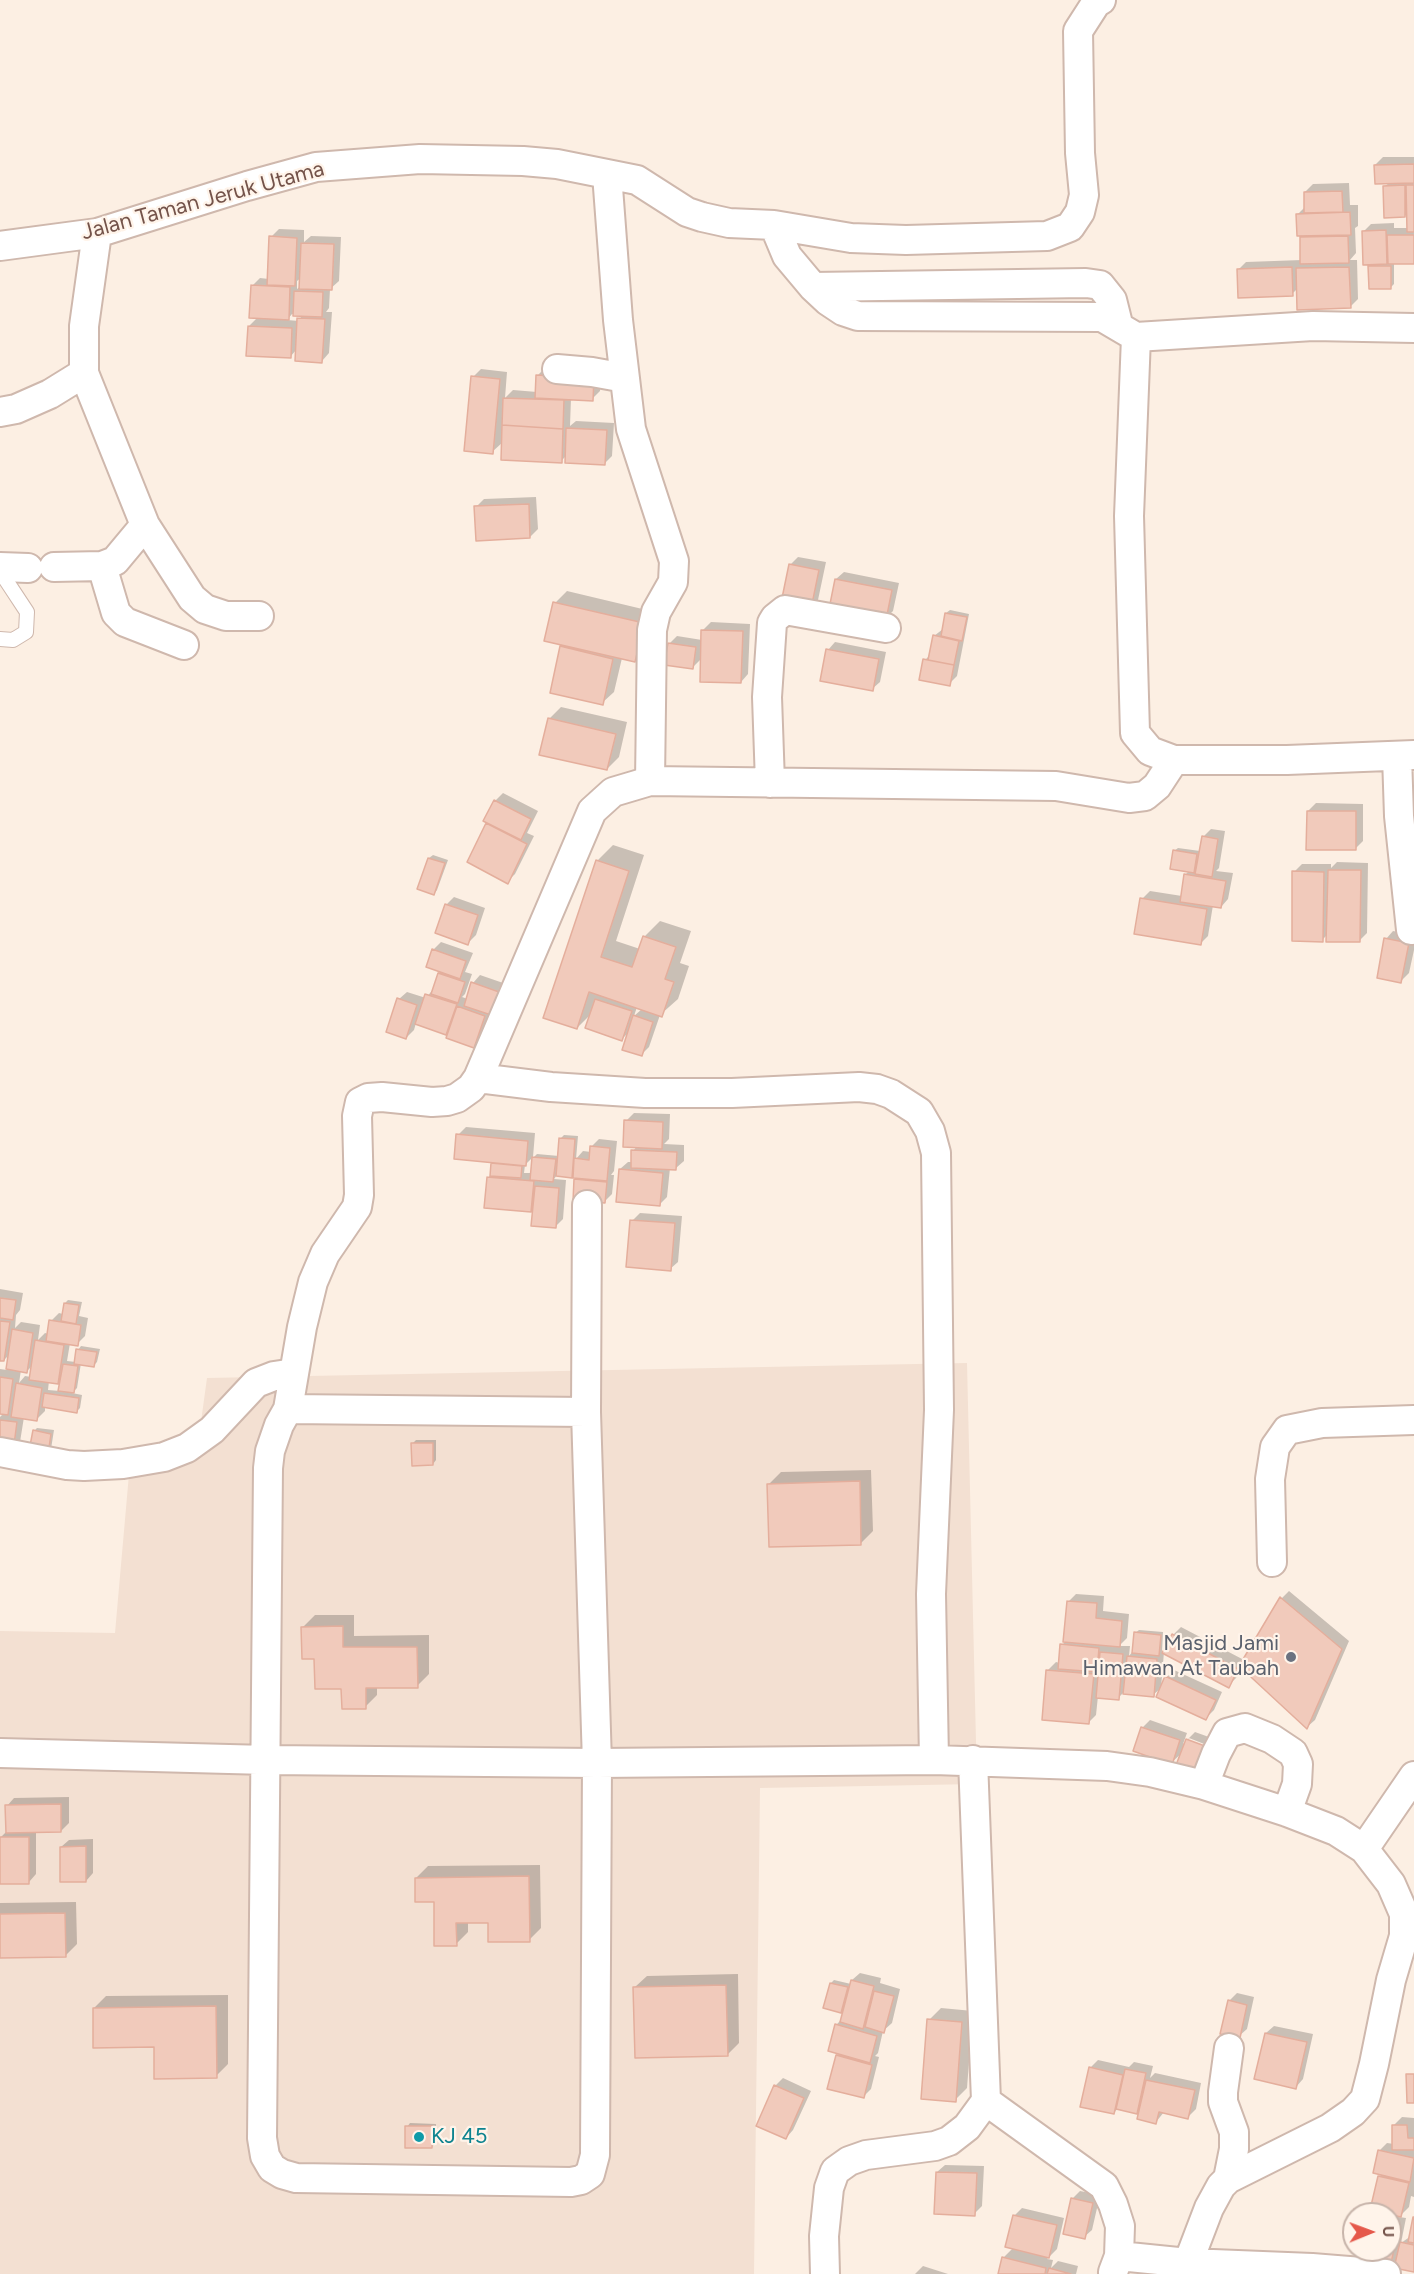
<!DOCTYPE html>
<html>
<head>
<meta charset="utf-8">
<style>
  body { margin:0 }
  #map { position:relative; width:1414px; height:2274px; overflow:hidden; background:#fcefe3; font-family:Figtree,sans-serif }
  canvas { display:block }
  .north { position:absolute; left:1342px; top:2202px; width:60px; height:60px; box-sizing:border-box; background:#fff4ea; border:2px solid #c7b4aa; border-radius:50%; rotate:89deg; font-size:16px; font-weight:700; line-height:24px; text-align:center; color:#74534a }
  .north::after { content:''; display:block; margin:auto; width:21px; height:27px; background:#e5584a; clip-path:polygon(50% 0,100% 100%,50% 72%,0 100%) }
</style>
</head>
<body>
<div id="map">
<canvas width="1414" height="2274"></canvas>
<div class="north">U</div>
</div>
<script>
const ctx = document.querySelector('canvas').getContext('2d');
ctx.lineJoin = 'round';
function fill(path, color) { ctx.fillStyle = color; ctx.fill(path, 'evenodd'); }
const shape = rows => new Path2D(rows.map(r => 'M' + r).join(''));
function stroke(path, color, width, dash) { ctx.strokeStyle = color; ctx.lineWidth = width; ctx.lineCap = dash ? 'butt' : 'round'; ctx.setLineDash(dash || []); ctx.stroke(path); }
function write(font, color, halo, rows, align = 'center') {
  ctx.font = font + ' Figtree,sans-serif'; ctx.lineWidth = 4.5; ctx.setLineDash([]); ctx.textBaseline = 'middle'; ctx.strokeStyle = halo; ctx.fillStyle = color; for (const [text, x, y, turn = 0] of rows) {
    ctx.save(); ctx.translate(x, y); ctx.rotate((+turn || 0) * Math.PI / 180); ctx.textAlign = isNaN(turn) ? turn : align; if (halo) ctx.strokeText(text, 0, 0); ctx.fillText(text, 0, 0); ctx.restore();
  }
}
fill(shape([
  [967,1363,977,1784,760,1788,754,2274,0,2274,0,1631,115,1633,129,1474,196,1458,207,1378]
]), '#f3e0d2');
fill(shape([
  [1383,157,1414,157,1414,262,1394,263,1394,284,1391,287,1370,267,1373,263,1364,231,1371,224,1394,223,1394,228,1408,228,1408,212,1405,216,1385,186,1389,183,1375,165],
  [1349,183,1350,205,1358,205,1358,226,1355,228,1356,253,1350,260,1357,260,1358,299,1350,307,1298,288,1292,294,1238,270,1246,262,1302,260,1301,235,1298,214,1306,206,1305,192,1313,184],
  [279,229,304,230,304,242,311,236,341,237,339,281,330,289,329,308,326,312,332,312,329,353,322,361,297,349,290,357,249,326,258,317,252,286,260,278,269,279,271,237],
  [301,278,301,286,297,289,297,281],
  [292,314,302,315,299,321,287,320],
  [545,368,601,371,600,391,592,399,571,398,570,426,576,421,614,423,612,456,604,464,567,455,561,461,503,442,492,452,473,377,481,369,507,372,505,398,513,390,537,392,537,376],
  [536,497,538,529,530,537,476,507,484,499],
  [798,557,826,562,818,600,810,608,790,565],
  [844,572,899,583,893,611,885,619,836,579],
  [567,591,655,612,646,649,635,661,622,658,614,692,602,703,562,647,565,644,555,603],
  [950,610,969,614,957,676,949,684,925,660,931,654,934,636,943,629,946,613],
  [711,622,750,624,748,674,741,682,702,658,692,668,669,644,677,636,702,640,703,630],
  [835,642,886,652,880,682,872,689,828,650],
  [561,707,627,722,619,757,607,769,549,719],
  [503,793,538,811,527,833,534,836,515,874,507,882,469,862,488,822,495,801],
  [1316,803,1363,804,1363,841,1355,849,1308,811],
  [1211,829,1225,831,1219,868,1216,871,1233,873,1228,899,1221,907,1213,905,1208,936,1200,944,1142,899,1150,891,1182,896,1185,875,1189,871,1174,851,1178,848,1200,851,1203,837],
  [613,845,644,855,616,941,640,949,644,937,660,921,691,931,680,963,689,966,678,999,660,1015,649,1047,641,1055,630,1031,622,1039,592,1013,577,1028,597,861],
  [637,1007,642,1009,634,1016],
  [433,855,448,860,437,890,434,894,429,858],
  [1337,862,1368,863,1367,933,1359,941,1328,934,1322,940,1294,872,1302,864,1331,864,1331,868],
  [454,897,485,908,476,935,468,943,446,905],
  [1393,931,1414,935,1414,950,1409,973,1401,981,1386,939],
  [441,942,473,953,465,972,472,974,465,994,462,997,468,999,473,983,480,975,509,985,490,1013,481,1039,474,1046,449,1034,416,1023,414,1030,406,1038,399,999,407,992,426,998,435,987,442,971,433,950],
  [634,1113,670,1114,669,1139,664,1144,684,1145,684,1161,676,1168,670,1168,667,1197,660,1204,620,1169,628,1162,632,1162,633,1151,637,1146,626,1121],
  [466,1127,535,1133,533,1157,525,1165,524,1173,532,1173,533,1158,537,1154,559,1156,561,1138,564,1135,578,1136,576,1159,583,1151,591,1152,591,1147,599,1139,617,1141,614,1171,611,1175,614,1175,612,1194,604,1202,576,1180,579,1177,574,1173,571,1177,557,1175,554,1179,566,1180,563,1219,555,1227,534,1206,530,1210,488,1178,492,1174,493,1164,495,1162,458,1135],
  [640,1213,682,1216,678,1262,670,1269,632,1221],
  [0,1289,23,1293,20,1310,16,1315,15,1328,21,1322,40,1325,38,1340,45,1333,49,1334,51,1321,59,1313,63,1314,65,1303,68,1300,82,1302,79,1316,88,1318,85,1336,77,1344,70,1343,67,1361,76,1362,78,1350,81,1346,100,1349,97,1362,94,1365,81,1363,77,1388,72,1393,82,1395,80,1408,77,1411,45,1406,45,1411,37,1419,24,1417,20,1442,0,1448,0,1417,4,1413,0,1412,0,1369,7,1370,10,1354,4,1360,0,1359],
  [33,1365,31,1377,25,1376,19,1383,21,1370,27,1371],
  [62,1378,60,1391,48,1390,49,1381,57,1383],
  [37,1428,54,1430,51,1449,48,1452,34,1431],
  [416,1440,436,1440,436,1460,433,1464,413,1443],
  [871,1470,873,1531,861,1543,769,1484,781,1472],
  [1289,1591,1349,1641,1315,1720,1307,1727,1242,1667,1236,1678,1228,1686,1164,1652,1161,1688,1153,1695,1123,1693,1118,1698,1098,1696,1096,1715,1089,1722,1048,1670,1056,1662,1060,1663,1062,1645,1065,1642,1069,1601,1076,1594,1104,1596,1103,1611,1129,1614,1127,1638,1119,1646,1130,1646,1129,1656,1133,1651,1135,1633,1139,1630,1163,1632,1162,1651,1164,1651,1173,1635,1181,1627,1244,1660,1282,1598],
  [315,1615,354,1615,354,1636,429,1635,429,1674,417,1686,377,1687,377,1695,365,1707,315,1658,303,1627],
  [1174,1670,1222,1692,1214,1710,1206,1718,1167,1677],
  [1150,1720,1187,1733,1183,1744,1195,1732,1220,1741,1217,1749,1189,1738,1183,1752,1171,1763,1135,1750,1143,1727],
  [69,1797,69,1823,61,1831,36,1831,36,1874,29,1882,0,1838,7,1831,7,1806,14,1798],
  [93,1839,93,1873,86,1881,61,1847,69,1840],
  [540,1865,541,1928,529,1940,489,1921,468,1922,468,1932,456,1944,435,1900,416,1878,428,1866],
  [76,1902,77,1944,65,1956,0,1957,0,1903],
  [860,1973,881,1978,880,1983,900,1989,892,2023,883,2031,878,2053,875,2056,879,2057,871,2089,863,2097,837,2056,840,2053,836,2025,842,2019,846,2007,841,2012,831,1983,834,1980,851,1984,852,1980],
  [738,1974,739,2043,727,2055,635,1987,647,1976],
  [1237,1993,1254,1997,1247,2029,1239,2036,1229,2001],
  [228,1995,228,2064,216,2076,155,2045,94,2008,106,1996],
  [941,2008,973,2011,967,2088,955,2100,929,2020],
  [1274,2026,1313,2034,1303,2079,1296,2087,1266,2033],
  [1098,2060,1129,2067,1134,2062,1153,2066,1150,2078,1155,2073,1201,2083,1196,2109,1188,2117,1164,2112,1156,2122,1142,2107,1136,2112,1118,2108,1114,2113,1090,2068],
  [783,2078,811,2091,793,2130,786,2138,775,2086],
  [1402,2117,1414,2118,1414,2197,1411,2196,1409,2207,1399,2217,1406,2218,1401,2243,1411,2236,1414,2221,1414,2271,1398,2258,1389,2266,1369,2250,1390,2250,1390,2214,1382,2214,1384,2211,1377,2210,1376,2214,1355,2214,1359,2206,1372,2209,1379,2177,1382,2174,1379,2151,1387,2143,1394,2144,1394,2125],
  [410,2123,436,2124,435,2143,432,2147,407,2127],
  [945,2165,984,2166,982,2206,974,2214,937,2172],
  [1080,2191,1100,2195,1092,2230,1084,2237,1072,2199],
  [1022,2208,1064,2218,1057,2249,1047,2259,1053,2260,1051,2268,1058,2261,1078,2266,1076,2274,999,2274,1003,2258,1013,2248,1014,2216],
  [923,2266,948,2274,915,2274]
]), '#0003');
const building = shape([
  [1414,164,1414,183,1375,184,1374,165,1414,164],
  [1405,185,1405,217,1384,218,1383,186,1405,185],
  [1406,185,1414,185,1414,232,1407,232,1406,185],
  [1342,191,1343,212,1304,213,1304,192,1342,191],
  [1350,212,1351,235,1297,236,1296,214,1350,212],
  [1386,230,1387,264,1363,265,1362,231,1386,230],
  [1387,235,1414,235,1414,264,1388,264,1387,235],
  [269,236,297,238,295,286,267,285,269,236],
  [1348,236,1349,263,1300,264,1300,237,1348,236],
  [301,243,334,244,332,290,299,289,301,243],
  [1368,266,1391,266,1391,289,1369,289,1368,266],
  [1292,267,1293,296,1238,298,1237,269,1292,267],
  [1349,267,1351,308,1297,310,1296,268,1349,267],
  [251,285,290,287,289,320,249,318,251,285],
  [294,291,323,292,322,317,293,316,294,291],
  [297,318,325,319,322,363,295,361,297,318],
  [248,326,292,328,291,358,246,356,248,326],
  [536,375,594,378,593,401,535,398,536,375],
  [471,376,500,379,493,454,464,451,471,376],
  [503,398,564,400,563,429,502,425,503,398],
  [502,425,563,429,562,463,501,460,502,425],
  [566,428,607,430,605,465,565,463,566,428],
  [529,504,530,538,476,541,474,506,529,504],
  [789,564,819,570,811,609,781,603,789,564],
  [835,579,892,590,886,620,829,609,835,579],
  [553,602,644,623,635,662,544,641,553,602],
  [945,613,967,617,962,641,941,636,945,613],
  [701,630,743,631,741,683,700,682,701,630],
  [933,635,959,641,954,665,928,660,933,635],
  [668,643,696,647,693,669,664,665,668,643],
  [560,646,613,659,603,705,550,693,560,646],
  [826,649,879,659,873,691,820,681,826,649],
  [923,659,954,665,950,686,919,680,923,659],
  [548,718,616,734,607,770,539,755,548,718],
  [494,800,531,819,521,840,483,821,494,800],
  [1307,811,1356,811,1356,850,1306,850,1307,811],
  [486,823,527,844,508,884,467,862,486,823],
  [1202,836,1218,839,1212,877,1195,874,1202,836],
  [1173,850,1197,854,1194,873,1170,869,1173,850],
  [428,858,445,863,434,895,417,889,428,858],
  [596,860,629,871,601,957,632,967,643,936,676,947,665,979,674,982,662,1017,589,992,577,1029,543,1018,596,860],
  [1328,870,1361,870,1360,942,1326,942,1328,870],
  [1292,871,1324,872,1323,942,1292,941,1292,871],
  [1184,874,1226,881,1221,908,1180,902,1184,874],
  [1140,898,1207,909,1201,945,1134,934,1140,898],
  [445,904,478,915,468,945,435,933,445,904],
  [1384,938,1409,943,1401,983,1377,978,1384,938],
  [432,949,466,961,460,979,426,967,432,949],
  [438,973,465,982,458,1003,431,994,438,973],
  [471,982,502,993,494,1016,464,1006,471,982],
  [425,994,457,1004,446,1035,415,1024,425,994],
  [397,998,417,1005,406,1039,386,1032,397,998],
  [595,999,632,1011,622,1041,585,1028,595,999],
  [457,1006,485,1016,474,1048,446,1038,457,1006],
  [633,1015,653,1022,642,1056,622,1050,633,1015],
  [624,1120,663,1122,662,1149,623,1147,624,1120],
  [456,1134,528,1141,526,1166,454,1159,456,1134],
  [559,1138,575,1139,572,1178,556,1176,559,1138],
  [590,1146,610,1148,607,1181,573,1178,574,1158,589,1160,590,1146],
  [631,1150,677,1152,676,1170,631,1168,631,1150],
  [532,1157,556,1159,553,1182,530,1180,532,1157],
  [491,1163,522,1166,521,1178,490,1176,491,1163],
  [619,1169,663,1173,660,1206,616,1202,619,1169],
  [487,1177,534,1181,531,1212,484,1208,487,1177],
  [574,1179,607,1182,605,1203,573,1201,574,1179],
  [535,1186,559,1188,556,1228,531,1226,535,1186],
  [630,1220,675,1223,671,1271,626,1267,630,1220],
  [0,1298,16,1300,13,1320,0,1318,0,1298],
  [64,1303,79,1305,76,1324,61,1321,64,1303],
  [49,1320,81,1325,78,1346,46,1341,49,1320],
  [0,1321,10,1322,4,1361,0,1361,0,1321],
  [12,1329,33,1333,27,1373,6,1369,12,1329],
  [35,1340,64,1345,58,1384,29,1380,35,1340],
  [76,1349,97,1352,94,1367,74,1364,76,1349],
  [63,1364,78,1366,74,1393,58,1391,63,1364],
  [0,1377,13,1379,8,1415,0,1414,0,1377],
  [16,1383,42,1388,37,1421,11,1417,16,1383],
  [44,1393,79,1398,77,1413,42,1407,44,1393],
  [0,1420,17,1422,13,1452,0,1450,0,1420],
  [33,1430,51,1434,48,1454,29,1451,33,1430],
  [411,1443,433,1443,433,1465,412,1466,411,1443],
  [860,1481,861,1545,769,1547,767,1484,860,1481],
  [1280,1597,1342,1649,1307,1729,1239,1666,1280,1597],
  [1067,1601,1097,1603,1096,1618,1122,1621,1120,1647,1063,1642,1067,1601],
  [343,1626,343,1647,417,1647,418,1688,366,1688,366,1709,342,1709,341,1689,315,1689,314,1659,302,1659,301,1627,343,1626],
  [1134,1632,1161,1635,1159,1656,1132,1653,1134,1632],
  [1172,1634,1238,1669,1229,1688,1162,1653,1172,1634],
  [1060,1644,1099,1648,1097,1672,1058,1669,1060,1644],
  [1100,1652,1123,1654,1119,1700,1096,1698,1100,1652],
  [1127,1656,1157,1659,1154,1697,1123,1694,1127,1656],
  [1046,1670,1094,1674,1089,1724,1042,1720,1046,1670],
  [1165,1676,1216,1700,1206,1720,1156,1697,1165,1676],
  [1141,1727,1180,1740,1172,1765,1133,1751,1141,1727],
  [1186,1739,1213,1749,1203,1775,1176,1765,1186,1739],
  [61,1804,61,1832,6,1833,5,1805,61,1804],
  [0,1837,29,1837,29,1884,0,1884,0,1837],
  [86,1846,86,1882,60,1882,60,1847,86,1846],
  [529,1876,530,1942,488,1942,488,1923,456,1923,457,1946,434,1946,434,1902,415,1902,415,1878,529,1876],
  [65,1913,66,1957,0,1958,0,1914,65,1913],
  [851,1980,874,1986,863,2029,840,2022,851,1980],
  [830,1983,848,1987,841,2013,823,2008,830,1983],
  [726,1985,728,2056,635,2058,633,1987,726,1985],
  [874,1991,894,1996,884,2033,865,2027,874,1991],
  [1228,2000,1247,2005,1240,2038,1220,2034,1228,2000],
  [216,2006,217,2078,154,2079,154,2047,93,2048,93,2008,216,2006],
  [927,2019,962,2022,956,2102,921,2099,927,2019],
  [835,2024,877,2036,870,2063,828,2051,835,2024],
  [1265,2033,1307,2042,1296,2089,1254,2079,1265,2033],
  [836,2055,872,2065,864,2098,827,2089,836,2055],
  [1089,2067,1123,2075,1114,2114,1080,2107,1089,2067],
  [1125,2069,1146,2073,1137,2114,1116,2109,1125,2069],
  [1406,2074,1414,2074,1414,2103,1407,2103,1406,2074],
  [1146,2080,1195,2090,1188,2119,1159,2112,1156,2124,1137,2119,1146,2080],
  [774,2085,804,2098,786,2139,756,2126,774,2085],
  [1392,2125,1407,2125,1408,2138,1414,2138,1414,2150,1392,2150,1392,2125],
  [405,2126,433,2126,432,2148,405,2148,405,2126],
  [1378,2150,1414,2158,1410,2182,1373,2173,1378,2150],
  [936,2172,977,2173,975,2216,934,2214,936,2172],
  [1378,2176,1409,2183,1401,2217,1370,2210,1378,2176],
  [1071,2198,1093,2203,1085,2239,1063,2234,1071,2198],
  [1354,2209,1374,2213,1354,2214,1354,2233,1349,2232,1354,2209],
  [1013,2215,1057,2225,1049,2258,1005,2247,1013,2215],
  [1413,2217,1414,2217,1414,2243,1408,2242,1413,2217],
  [1390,2224,1399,2226,1390,2268,1364,2263,1367,2250,1390,2250,1390,2224],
  [1400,2242,1414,2245,1414,2272,1394,2268,1400,2242],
  [1002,2257,1046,2268,1045,2274,998,2274,1002,2257],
  [1049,2268,1071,2274,1047,2274,1049,2268]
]);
fill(building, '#f1cabb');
stroke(building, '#e4ae9c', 1.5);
const lane = shape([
  [0,571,27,612,26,632,13,640,0,639]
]);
const street = shape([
  [607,174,618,320,631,429,674,561,673,582,656,612,652,630,650,781],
  [774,225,851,238,906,240,1047,236,1070,227,1080,212,1084,195,1080,153,1078,31,1096,3,1101,0],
  [97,233,84,326,84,373,145,525,192,598,205,609,226,616,259,616],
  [0,246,97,233,247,186,316,167,420,159,523,161,557,164,637,180,687,212,702,217,729,223,774,225,787,256,813,287,828,301,843,311,858,316,1102,317,1136,337,1313,326,1414,328],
  [813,287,1086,283,1100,285,1112,300,1118,324],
  [1136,337,1129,516,1135,733,1150,751,1174,760,1287,760,1414,755],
  [557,369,592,372,625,378],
  [0,412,16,409,50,394,84,373],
  [102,566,116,613,125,622,184,645],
  [0,567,28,568],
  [54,567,102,566,115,561,145,525],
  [1397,756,1399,816,1411,930],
  [770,783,767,697,772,623,775,618,785,610,886,628],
  [478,1078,551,1087,645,1093,732,1093,859,1087,877,1089,891,1094,919,1112,930,1131,936,1153,939,1410,931,1594,934,1760],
  [587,1205,586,1412,597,1763,595,2155,590,2174,581,2180,571,2182,296,2178,282,2174,272,2168,265,2156,262,2138,268,1468,270,1451,279,1425,288,1409,302,1327,313,1282,325,1254,357,1207,359,1195,357,1116,360,1102,368,1098,382,1097,432,1102,447,1101,457,1098,471,1088,478,1078,592,811,613,792,650,781,1056,786,1129,798,1145,796,1157,786,1174,760],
  [288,1409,586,1412],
  [0,1452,67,1465,84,1466,123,1464,164,1457,187,1448,212,1430,256,1383,274,1376,294,1373],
  [1272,1562,1270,1479,1275,1447,1287,1430,1322,1423,1414,1420],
  [0,1753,267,1760,597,1763,934,1760,1107,1766,1150,1772,1204,1785,1287,1812,1336,1831,1364,1849,1391,1884,1404,1914,1404,1936,1391,1980,1374,2064,1365,2099,1353,2112,1330,2128,1228,2179,1221,2186,1209,2208,1188,2263,1119,2256],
  [973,1760,986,2101,1104,2186,1113,2204,1120,2226,1119,2256,1113,2272],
  [1204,1785,1216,1754,1227,1733,1245,1728,1272,1739,1293,1753,1298,1764,1297,1784,1287,1812],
  [1364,1849,1414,1776],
  [1228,2179,1234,2149,1234,2132,1223,2102,1223,2092,1229,2048],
  [825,2274,824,2236,829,2188,835,2171,849,2161,866,2155,935,2146,949,2141,967,2127,986,2101],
  [1189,2274,1188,2263,1312,2268,1386,2274]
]);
stroke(lane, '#cfb8ad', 16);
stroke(street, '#cfb8ad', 32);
stroke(lane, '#fff', 14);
stroke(street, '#fff', 28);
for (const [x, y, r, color] of [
  [1291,1657,6,"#6b7280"],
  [419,2137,6,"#0f9aa8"]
]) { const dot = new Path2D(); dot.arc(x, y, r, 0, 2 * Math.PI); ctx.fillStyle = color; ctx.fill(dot); stroke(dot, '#fff4ea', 2); }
write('22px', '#74534a', '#fff4ea', [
  ["Jalan Taman Jeruk Utama",203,201,-15]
]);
write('22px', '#5b616d', '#fff4ea', [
  ["Masjid Jami",1279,1644],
  ["Himawan At Taubah",1279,1669]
], 'right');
write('22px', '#0d838f', '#fff4ea', [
  ["KJ 45",431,2137]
], 'left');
</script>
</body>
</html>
